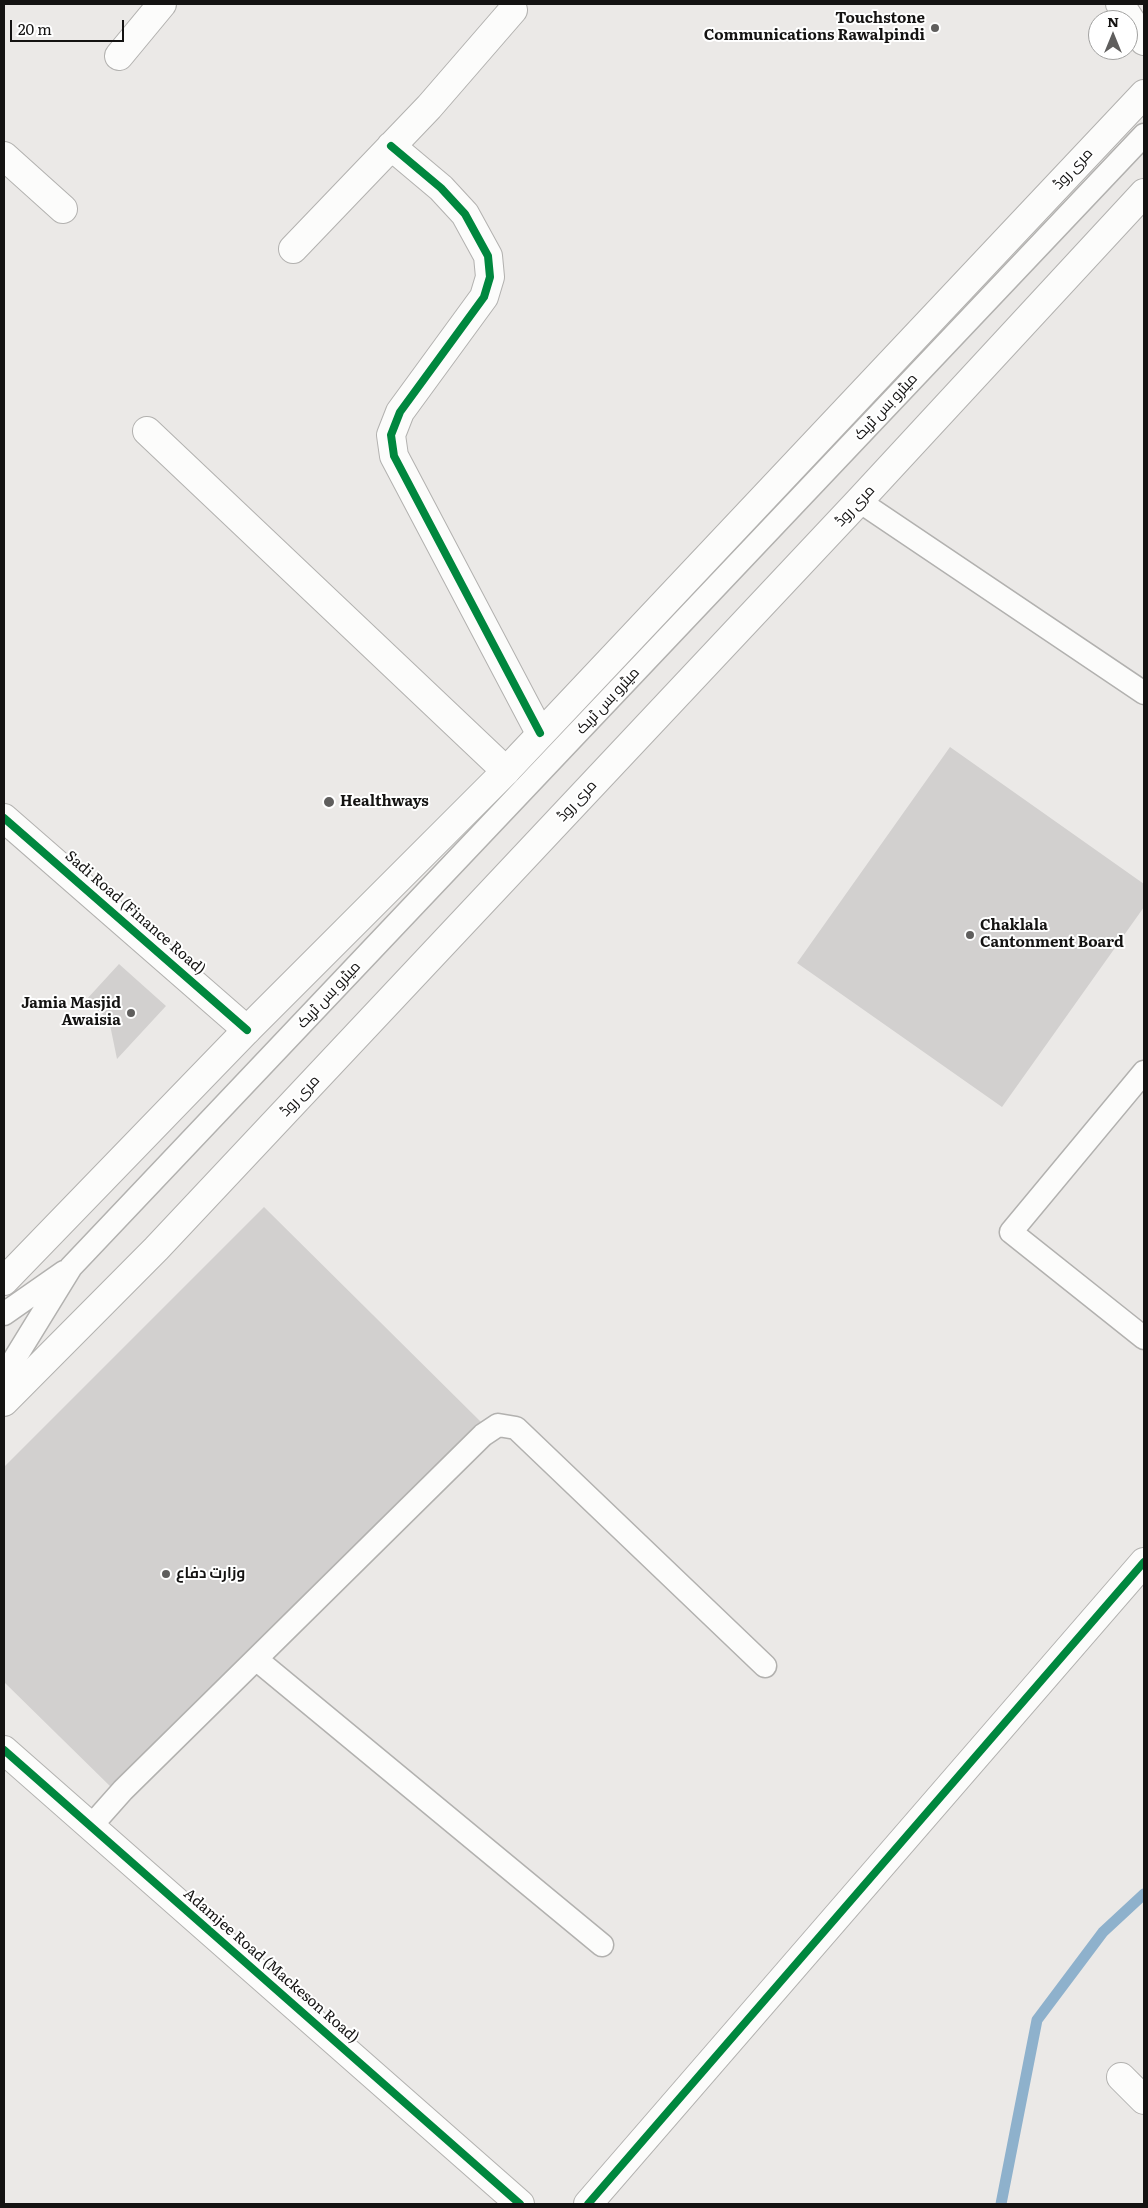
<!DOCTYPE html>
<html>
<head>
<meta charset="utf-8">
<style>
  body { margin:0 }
  #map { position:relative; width:1148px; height:2208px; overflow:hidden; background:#ebe9e7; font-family:Literata,serif }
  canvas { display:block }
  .frame { position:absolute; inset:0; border:5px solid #141312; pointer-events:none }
  .north { position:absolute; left:1088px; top:10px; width:50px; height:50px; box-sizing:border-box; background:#fff; border:1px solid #a1a1a0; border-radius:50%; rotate:0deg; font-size:14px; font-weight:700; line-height:20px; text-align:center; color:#141312 }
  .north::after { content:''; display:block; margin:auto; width:18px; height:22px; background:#5f5e5d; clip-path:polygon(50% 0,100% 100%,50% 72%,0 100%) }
  .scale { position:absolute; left:10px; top:20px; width:114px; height:22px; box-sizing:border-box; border:2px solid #141312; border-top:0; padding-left:6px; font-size:15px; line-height:18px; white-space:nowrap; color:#141312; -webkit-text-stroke:4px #fff; paint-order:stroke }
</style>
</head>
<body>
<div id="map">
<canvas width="1148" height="2208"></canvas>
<div class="frame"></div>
<div class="north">N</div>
<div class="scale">20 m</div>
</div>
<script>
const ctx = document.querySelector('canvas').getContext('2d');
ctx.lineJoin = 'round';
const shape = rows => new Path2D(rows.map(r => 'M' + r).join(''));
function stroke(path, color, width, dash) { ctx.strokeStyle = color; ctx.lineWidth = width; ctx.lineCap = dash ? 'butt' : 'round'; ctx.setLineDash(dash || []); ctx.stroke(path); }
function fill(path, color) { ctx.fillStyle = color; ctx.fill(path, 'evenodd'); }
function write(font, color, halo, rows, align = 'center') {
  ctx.font = font + ' Literata,Cairo,serif'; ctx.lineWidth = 4; ctx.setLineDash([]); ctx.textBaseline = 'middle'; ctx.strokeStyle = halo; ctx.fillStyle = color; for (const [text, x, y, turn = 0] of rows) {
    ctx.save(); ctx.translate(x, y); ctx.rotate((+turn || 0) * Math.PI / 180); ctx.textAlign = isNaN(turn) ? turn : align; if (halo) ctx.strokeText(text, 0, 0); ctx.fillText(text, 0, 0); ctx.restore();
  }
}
stroke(shape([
  [1001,2204,1037,2020,1103,1932,1144,1894]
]), '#8eb1cc', 11);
fill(shape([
  [950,747,1144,884,1144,907,1002,1107,797,963],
  [119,964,166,1006,117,1059,109,1020,86,1000],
  [264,1207,481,1422,114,1790,4,1682,4,1467]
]), '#d2d0cf');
const lane = shape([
  [859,501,1144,693],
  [1144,1072,1011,1232,1144,1338],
  [4,1314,64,1272],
  [4,1376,71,1267,1144,135],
  [256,1659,602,1945],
  [91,1826,123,1790,256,1659,483,1435,498,1425,516,1428,765,1666]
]);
const street = shape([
  [1120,4,1144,41],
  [119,56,162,4],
  [391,146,441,188,465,214,488,256,490,277,484,297,400,412,391,435,394,456,540,733],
  [4,156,63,209],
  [293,249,429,107,513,10],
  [147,431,506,771],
  [4,818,247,1030],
  [1121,2077,1144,2100],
  [588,2204,1144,1562]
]);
const secondary = shape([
  [4,1750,520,2204]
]);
const primary = shape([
  [4,1281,247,1030,506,771,1144,94],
  [4,1402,156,1249,859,501,1144,193]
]);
stroke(lane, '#b2b1af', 25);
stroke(street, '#b2b1af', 30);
stroke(secondary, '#b2b1af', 30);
stroke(primary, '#b2b1af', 30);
stroke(lane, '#fcfcfb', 22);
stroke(street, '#fcfcfb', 28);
stroke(secondary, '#fcfcfb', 28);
stroke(primary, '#fcfcfb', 28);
stroke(shape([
  [391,146,441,188,465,214,488,256,490,277,484,297,400,412,391,435,394,456,540,733],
  [4,818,247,1030],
  [4,1750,520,2204],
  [588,2204,1144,1562]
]), '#00873e', 8);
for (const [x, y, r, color] of [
  [935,28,5,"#5f5e5d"],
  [329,802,6,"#5f5e5d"],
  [970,935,5,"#5f5e5d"],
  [131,1013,5,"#5f5e5d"],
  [166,1574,5,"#5f5e5d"]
]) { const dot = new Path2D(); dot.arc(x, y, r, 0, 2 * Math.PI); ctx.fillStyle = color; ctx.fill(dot); stroke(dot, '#fff', 2); }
write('bold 15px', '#141312', '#fff', [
  ["Touchstone",925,19,"right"],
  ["Communications Rawalpindi",925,36,"right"],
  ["Healthways",340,802],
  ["Chaklala",980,926],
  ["Cantonment Board",980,943],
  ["Jamia Masjid",121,1004,"right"],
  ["Awaisia",121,1021,"right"],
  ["وزارت دفاع",176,1574]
], 'left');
write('15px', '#141312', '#fff', [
  ["مری روڈ",1073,169,-47],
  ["میٹرو بس ٹریک",886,407,-47],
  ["مری روڈ",855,506,-47],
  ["میٹرو بس ٹریک",608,701,-47],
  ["مری روڈ",577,801,-47],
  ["Sadi Road (Finance Road)",135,913,41],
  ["میٹرو بس ٹریک",329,995,-47],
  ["مری روڈ",300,1096,-47],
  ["Adamjee Road (Mackeson Road)",271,1966,41]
]);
</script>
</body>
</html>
